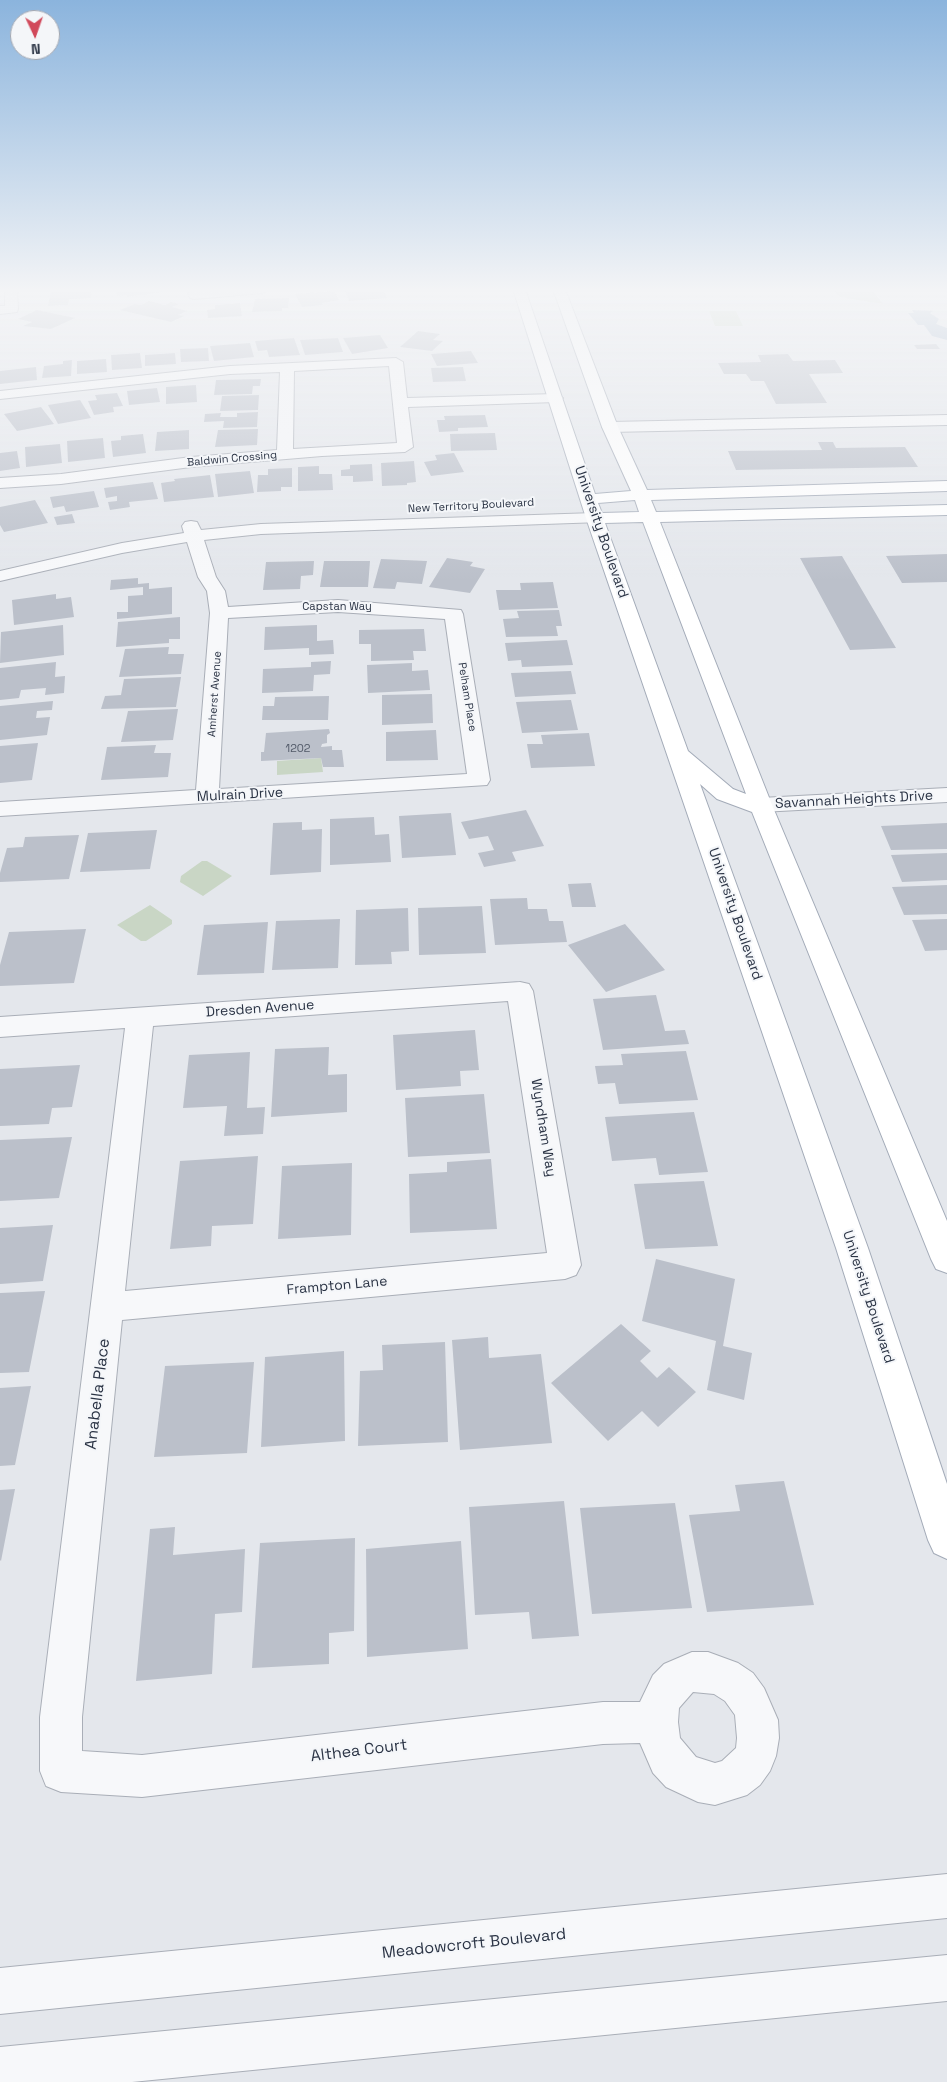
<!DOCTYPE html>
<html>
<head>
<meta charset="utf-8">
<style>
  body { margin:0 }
  #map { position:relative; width:947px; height:2082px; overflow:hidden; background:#e4e7ec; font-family:"Space Grotesk",sans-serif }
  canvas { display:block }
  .north { position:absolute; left:10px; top:10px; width:50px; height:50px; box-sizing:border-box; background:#f4f6f9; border:1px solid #a4a8b1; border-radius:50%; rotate:177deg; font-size:14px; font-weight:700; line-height:20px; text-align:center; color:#2b3445 }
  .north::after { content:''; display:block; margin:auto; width:18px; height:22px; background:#d1495b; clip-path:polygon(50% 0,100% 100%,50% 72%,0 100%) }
</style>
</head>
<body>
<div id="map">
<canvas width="947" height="2082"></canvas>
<div class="north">N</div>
</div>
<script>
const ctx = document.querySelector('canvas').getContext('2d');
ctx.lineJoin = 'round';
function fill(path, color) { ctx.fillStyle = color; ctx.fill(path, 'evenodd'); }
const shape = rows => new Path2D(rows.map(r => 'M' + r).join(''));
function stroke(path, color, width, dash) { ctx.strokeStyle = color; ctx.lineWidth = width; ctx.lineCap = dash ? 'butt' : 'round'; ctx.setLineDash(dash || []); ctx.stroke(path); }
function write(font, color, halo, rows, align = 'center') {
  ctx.font = font + ' "Space Grotesk",sans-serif'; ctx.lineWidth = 4; ctx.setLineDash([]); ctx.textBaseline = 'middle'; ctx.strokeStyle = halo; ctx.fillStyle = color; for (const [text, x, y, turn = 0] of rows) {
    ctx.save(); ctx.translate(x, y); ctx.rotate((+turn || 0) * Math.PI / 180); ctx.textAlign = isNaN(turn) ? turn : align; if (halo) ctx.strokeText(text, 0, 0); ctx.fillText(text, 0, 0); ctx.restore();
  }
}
fill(shape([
  [872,290,883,304,840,297,835,291],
  [709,311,736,311,743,326,715,326],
  [321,758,323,772,277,775,277,761],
  [202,861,207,861,232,876,203,896,180,882,181,876],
  [150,905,172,920,172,924,146,941,141,941,117,925]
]), '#c9d6c5');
fill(shape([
  [912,310,933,311,930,313,939,319,936,324,947,328,947,340,932,336,924,325,918,325,908,313,914,313]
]), '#9fb4cc');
fill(shape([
  [82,289,92,290,91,298,69,299,68,305,48,306,51,290],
  [116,289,166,289,166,291,127,297,127,295,117,296],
  [383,289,387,298,349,301,345,290],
  [334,291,339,300,322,303,323,305,302,307,295,294],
  [289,298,288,308,282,308,282,311,252,312,255,299],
  [149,301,165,305,171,302,179,304,172,307,187,311,178,315,184,316,171,322,120,310,135,304,141,305],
  [240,303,242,316,208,318,207,310,215,309,215,305],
  [37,310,75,318,51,329,23,326,32,322,18,319],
  [418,331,440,334,433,340,443,341,432,351,400,347],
  [380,335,388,348,352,354,343,338],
  [294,338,300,355,269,357,267,350,258,351,255,341],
  [338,338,343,352,305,355,300,340],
  [250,343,254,357,214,361,210,346],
  [936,344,940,349,917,349,914,345],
  [208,348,209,361,181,362,180,349],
  [471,351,478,363,437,366,431,354],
  [140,353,142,368,112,370,111,355],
  [175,353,176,364,145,366,145,355],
  [788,354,793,361,835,360,843,373,809,374,827,403,776,404,764,381,751,381,746,374,724,374,718,363,761,362,758,355],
  [106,359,107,372,77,374,77,361],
  [72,360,71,376,42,378,44,366,63,364,63,361],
  [36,367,37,380,0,384,0,371],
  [463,367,466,381,433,382,431,368],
  [261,379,260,386,253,386,252,394,214,395,216,380],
  [196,385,197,402,166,404,166,387],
  [157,388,160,402,129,405,127,391],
  [117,393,123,406,113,407,114,412,94,415,88,401,97,400,95,395],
  [259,395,258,410,220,411,222,396],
  [80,400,91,418,58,424,48,405],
  [41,407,54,424,17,431,4,414],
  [258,412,257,427,223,428,224,421,204,422,205,414,221,413,220,417,237,417,237,413],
  [485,415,488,427,458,428,458,431,439,432,437,420,445,420,444,416],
  [258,429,257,445,215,447,218,430],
  [189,430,189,449,155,451,157,432],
  [495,433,497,450,451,451,450,434],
  [143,434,146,453,113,457,111,441,121,440,121,436],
  [103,438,105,458,68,462,67,441],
  [818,442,833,442,836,448,905,447,918,467,736,470,728,451,822,450],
  [60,444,62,463,26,467,25,447],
  [17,451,20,468,0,471,0,453],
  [454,453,464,472,431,476,424,462,437,460,435,455],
  [414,461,416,482,407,483,407,485,382,486,381,463],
  [372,464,373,481,353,482,353,476,341,476,341,470,350,469,350,465],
  [319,466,319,474,332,474,333,490,298,491,298,467],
  [292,468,292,487,281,487,281,491,257,492,258,475,268,475,268,469],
  [250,471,254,493,218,497,215,474],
  [210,475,214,497,164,502,161,483,175,481,174,479],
  [153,482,158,499,129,502,130,507,110,510,108,502,117,501,117,496,106,498,104,488],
  [94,491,99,507,66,512,64,506,53,508,50,497],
  [35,500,48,523,4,532,0,525,0,507],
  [72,514,75,523,57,525,54,517],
  [947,554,947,582,902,583,886,556],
  [842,556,896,648,850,650,800,558],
  [447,558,473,562,470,566,485,569,470,593,429,587],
  [381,559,427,561,422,584,397,582,395,589,373,588],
  [314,561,313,575,301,576,300,589,263,590,266,562],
  [324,561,370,561,368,587,320,587],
  [138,578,138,584,149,583,149,589,172,587,172,614,117,619,117,612,128,612,128,596,143,595,143,587,110,590,111,580],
  [553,582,558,608,499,610,496,590,521,590,520,583],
  [56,594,56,599,71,597,74,617,14,625,12,600],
  [559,610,562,626,556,626,558,636,506,637,503,619,519,618,517,611],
  [180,617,180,639,169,639,169,643,116,647,118,622],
  [63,625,64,655,0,663,1,632],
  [317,625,317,641,333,640,334,654,309,655,309,648,264,650,265,627],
  [424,629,426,651,413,651,414,660,371,661,371,644,359,644,359,630],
  [567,640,573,665,522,667,521,660,508,661,505,643],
  [169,647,168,654,184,654,181,674,119,677,125,649],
  [331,661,330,674,314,675,313,691,262,693,263,669,311,667,311,662],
  [56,662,55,677,65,676,64,693,45,695,46,688,21,690,19,698,0,700,0,668],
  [412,663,412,671,428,670,430,690,368,693,367,665],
  [571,671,576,694,515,697,511,673],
  [181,677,176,707,101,709,105,696,121,695,124,679],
  [432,694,433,723,382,725,382,695],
  [329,696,328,720,262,720,263,706,274,706,275,697],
  [571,700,578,730,522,733,516,702],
  [53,701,52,710,37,711,36,718,50,717,47,735,0,740,0,706],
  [178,709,173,740,121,742,128,711],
  [329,729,330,733,327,735,327,743,322,744,321,747,332,746,332,750,342,750,344,767,323,767,321,758,261,761,261,752,264,752,266,733],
  [436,730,438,760,386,761,386,732],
  [589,733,595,766,531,768,527,744,543,744,541,735],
  [38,743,32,780,0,783,0,746],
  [156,745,154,753,171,753,168,777,101,780,107,747],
  [526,810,544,846,512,852,516,861,484,867,478,853,494,850,488,836,469,839,461,822],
  [451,813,456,855,402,858,399,816],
  [374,817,375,835,389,834,391,862,330,865,330,819],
  [302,822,302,830,322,829,321,872,270,875,273,823],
  [947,823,947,849,891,850,881,826],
  [157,830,150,869,80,872,88,833],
  [79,835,69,879,0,882,0,873,7,848,23,847,25,837],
  [947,853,947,880,902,882,891,855],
  [591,883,596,907,572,907,568,884],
  [947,885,947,914,904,915,892,887],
  [527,898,528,909,547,909,549,921,563,921,567,942,495,945,490,899],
  [482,906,486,953,419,955,418,908],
  [408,908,409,951,391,952,392,964,355,965,356,910],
  [340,919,338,968,272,970,276,921],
  [947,919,947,950,925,951,912,920],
  [268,922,264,973,197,975,204,925],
  [625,924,665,970,606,992,568,945],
  [86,929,74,983,0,986,0,965,9,932],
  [656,995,665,1031,685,1030,689,1044,603,1050,593,999],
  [475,1030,479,1070,460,1071,461,1086,396,1090,393,1035],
  [329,1047,328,1075,347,1074,347,1112,271,1117,275,1049],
  [686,1051,698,1100,619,1104,615,1083,598,1084,595,1066,623,1065,621,1054],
  [250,1052,247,1108,265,1107,263,1134,224,1136,227,1106,183,1108,189,1055],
  [80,1065,72,1107,52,1108,49,1124,0,1126,0,1069],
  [484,1094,490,1153,408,1157,405,1098],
  [694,1112,708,1172,659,1175,656,1158,612,1161,605,1117],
  [72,1137,59,1198,0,1201,0,1140],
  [258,1156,253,1224,212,1226,211,1246,170,1249,180,1161],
  [491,1159,497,1229,410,1233,409,1174,447,1172,447,1162],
  [352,1163,351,1235,278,1239,282,1166],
  [704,1181,718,1246,645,1249,634,1184],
  [53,1225,43,1281,0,1284,0,1228],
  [656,1259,735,1279,723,1346,752,1353,744,1400,707,1390,716,1341,642,1321],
  [45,1291,29,1372,0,1373,0,1293],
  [621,1324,651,1351,640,1361,657,1378,669,1367,696,1392,658,1427,642,1411,608,1441,551,1383],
  [488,1337,489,1358,541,1354,552,1443,460,1450,452,1340],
  [445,1342,448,1442,358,1446,360,1371,383,1370,382,1345],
  [344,1351,345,1441,261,1447,265,1357],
  [254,1362,247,1453,154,1457,165,1366],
  [31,1386,15,1465,0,1466,0,1388],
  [784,1481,814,1605,707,1612,689,1515,740,1511,735,1485],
  [15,1489,1,1561,0,1560,0,1490],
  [564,1501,579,1636,532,1639,529,1612,475,1615,469,1507],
  [675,1503,692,1608,592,1614,580,1508],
  [175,1527,173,1555,245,1549,242,1612,215,1614,212,1674,136,1681,150,1529],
  [355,1538,354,1631,329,1633,329,1664,252,1668,260,1543],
  [461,1541,468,1649,367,1657,366,1549]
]), '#bbc0ca');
const minor = shape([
  [5,289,17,289,18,309,17,312,0,314,0,306,5,306,5,289],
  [187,289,200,291,269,289,263,293,194,299,190,298,187,289],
  [396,358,403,362,407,398,556,394,563,398,556,402,408,407,413,447,405,452,322,456,191,467,61,484,0,488,0,478,61,474,191,457,277,450,280,372,230,374,0,399,0,391,230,366,396,358],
  [389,366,397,443,293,449,294,371,389,366],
  [947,415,947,425,610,432,602,427,610,422,947,415],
  [595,513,601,514,604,518,601,522,261,534,204,540,216,577,225,591,228,607,338,600,461,610,463,614,490,780,487,785,0,816,0,802,196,790,210,613,207,591,198,577,187,542,122,553,0,581,0,571,122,543,184,533,182,526,185,522,191,521,197,522,201,530,261,524,595,513],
  [338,612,445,619,467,774,219,789,228,618,338,612],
  [947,788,947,802,761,812,753,810,750,805,753,800,761,798,947,788],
  [520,982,529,984,533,991,581,1265,576,1275,565,1279,122,1320,82,1717,82,1751,142,1755,603,1702,640,1702,653,1675,664,1664,692,1652,708,1652,738,1663,753,1673,764,1688,778,1720,779,1738,776,1756,770,1771,760,1785,747,1795,715,1805,698,1802,666,1787,653,1773,640,1743,603,1744,142,1797,61,1792,46,1786,40,1771,40,1717,125,1028,0,1037,0,1017,520,982],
  [508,1001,547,1253,125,1291,153,1026,508,1001],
  [693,1692,714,1694,725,1701,735,1715,737,1738,736,1748,722,1761,715,1763,696,1757,680,1738,678,1722,679,1708,693,1692],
  [947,1874,947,1918,0,2014,0,1968,947,1874],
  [947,1955,947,2001,132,2082,0,2082,0,2047,947,1955]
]);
const major = shape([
  [513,289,525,289,595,494,631,491,602,427,553,289,565,289,618,427,647,490,947,481,947,491,651,500,656,512,947,505,947,515,660,522,772,805,947,1221,947,1273,936,1269,931,1259,752,812,717,799,700,784,868,1248,947,1484,947,1559,934,1553,928,1540,836,1248,586,518,513,289],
  [635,500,639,512,602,513,598,503,635,500],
  [643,522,746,794,733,789,688,751,605,523,643,522]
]);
stroke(minor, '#a9aeb7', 2);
stroke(major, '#a3abb8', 2);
fill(minor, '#f7f8fa');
fill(major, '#fff');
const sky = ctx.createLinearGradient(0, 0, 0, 581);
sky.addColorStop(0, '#8bb4dd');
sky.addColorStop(0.5, '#f3f4f6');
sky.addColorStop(1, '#f3f4f600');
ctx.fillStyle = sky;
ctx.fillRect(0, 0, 947, 581);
write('11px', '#2b3445', '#f4f6f9', [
  ["Baldwin Crossing",232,459,-5],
  ["New Territory Boulevard",471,506,-3],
  ["Capstan Way",337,607],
  ["Amherst Avenue",215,694,-86],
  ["Pelham Place",467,697,81]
]);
write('11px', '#4f5766', null, [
  ["1202",298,749]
]);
write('14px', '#2b3445', '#f4f6f9', [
  ["University Boulevard",601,532,71],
  ["Mulrain Drive",240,795,-3],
  ["Savannah Heights Drive",854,800,-3],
  ["University Boulevard",735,914,71],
  ["Dresden Avenue",260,1009,-4],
  ["Wyndham Way",543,1128,81],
  ["Frampton Lane",337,1286,-5],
  ["University Boulevard",868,1297,72]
]);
write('16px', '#2b3445', '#f4f6f9', [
  ["Anabella Place",98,1394,-83],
  ["Althea Court",359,1751,-7],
  ["Meadowcroft Boulevard",474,1944,-6]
]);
</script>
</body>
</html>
